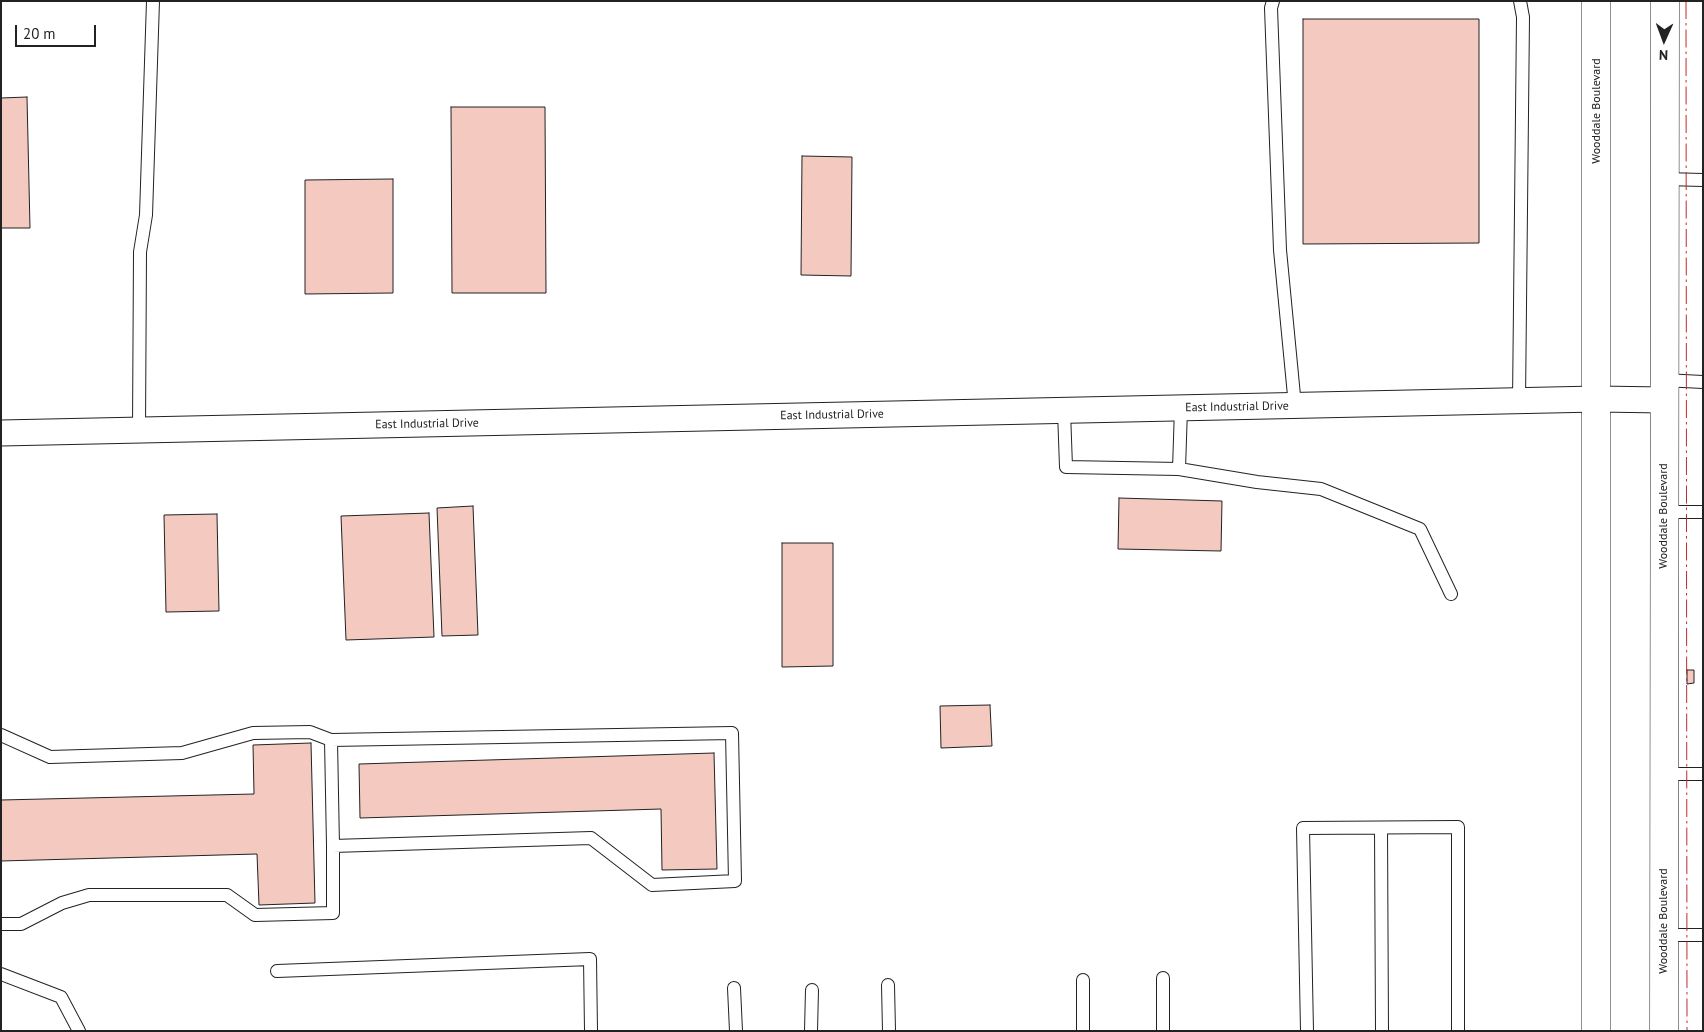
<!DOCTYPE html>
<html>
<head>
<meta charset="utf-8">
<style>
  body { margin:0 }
  #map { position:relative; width:1704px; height:1032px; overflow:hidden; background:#fff; font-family:"PT Sans",sans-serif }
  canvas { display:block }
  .frame { position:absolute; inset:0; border:2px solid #222; pointer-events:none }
  .north { position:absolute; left:1639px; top:15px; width:50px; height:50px; -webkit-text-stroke:4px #fff; paint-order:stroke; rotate:182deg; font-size:14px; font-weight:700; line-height:20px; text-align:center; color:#222 }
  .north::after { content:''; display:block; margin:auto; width:18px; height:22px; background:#222; clip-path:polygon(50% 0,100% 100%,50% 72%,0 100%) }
  .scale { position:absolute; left:15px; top:25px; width:81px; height:22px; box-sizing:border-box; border:2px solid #222; border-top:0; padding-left:6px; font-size:15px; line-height:18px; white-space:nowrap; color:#222; -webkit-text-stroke:4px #fff; paint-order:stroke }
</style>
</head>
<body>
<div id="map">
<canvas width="1704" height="1032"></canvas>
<div class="frame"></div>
<div class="north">N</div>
<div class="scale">20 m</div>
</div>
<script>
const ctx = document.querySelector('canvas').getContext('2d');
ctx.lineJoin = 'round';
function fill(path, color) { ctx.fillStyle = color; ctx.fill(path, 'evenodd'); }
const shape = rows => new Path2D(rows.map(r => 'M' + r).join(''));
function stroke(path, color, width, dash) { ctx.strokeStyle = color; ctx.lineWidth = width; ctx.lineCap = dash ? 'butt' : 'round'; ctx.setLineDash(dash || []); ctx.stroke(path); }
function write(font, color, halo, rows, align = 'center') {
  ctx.font = font + ' "PT Sans",sans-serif'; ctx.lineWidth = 4; ctx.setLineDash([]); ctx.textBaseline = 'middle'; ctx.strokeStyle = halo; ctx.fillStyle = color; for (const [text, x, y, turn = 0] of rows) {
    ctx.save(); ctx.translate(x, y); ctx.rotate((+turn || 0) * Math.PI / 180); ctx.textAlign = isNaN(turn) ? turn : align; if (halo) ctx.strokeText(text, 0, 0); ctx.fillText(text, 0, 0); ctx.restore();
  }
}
const building = shape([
  [1303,19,1479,19,1479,243,1303,244,1303,19],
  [27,97,30,228,1,228,1,98,27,97],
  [451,107,545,107,546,293,452,293,451,107],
  [802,156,852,157,851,276,801,275,802,156],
  [393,179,393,293,305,294,305,180,393,179],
  [1119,498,1222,501,1221,551,1118,549,1119,498],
  [473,506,478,635,442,636,437,508,473,506],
  [429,513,434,637,346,640,341,516,429,513],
  [217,514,219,611,166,612,164,515,217,514],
  [782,543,833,543,833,666,782,667,782,543],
  [1687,670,1694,670,1694,683,1687,684,1687,670],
  [990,705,992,746,941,748,940,706,990,705],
  [311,743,315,903,259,905,257,854,1,861,1,800,254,794,253,745,311,743],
  [714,753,717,869,662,870,661,809,360,818,359,764,714,753]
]);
fill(building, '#f3c9c0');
stroke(building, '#222', 1);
const service = shape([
  [1273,1,1271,8,1280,250,1295,406],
  [1664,179,1703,180],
  [1663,380,1703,382],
  [1519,401,1523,17,1520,1],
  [1064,411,1066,467,1179,469,1181,408],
  [139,429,140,252,146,215,153,1],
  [1179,469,1257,482,1321,489,1420,529,1451,594],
  [1664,512,1703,512],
  [1,735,50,757,182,753,253,733,310,732,331,740,732,733,735,881,652,885,591,838,333,846,333,913,255,915,227,895,89,895,62,903,21,924,1,924],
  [331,740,333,846],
  [1664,774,1703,774],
  [1381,828,1382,1031],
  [1664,935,1703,935],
  [277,971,590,959,591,1031],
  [1,974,61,997,79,1031],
  [1083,980,1083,1031],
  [888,985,889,1031],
  [734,988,736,1031],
  [811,1031,812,990],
  [1163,1031,1163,978],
  [1307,1031,1303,828,1458,827,1458,1031]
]);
const minor = shape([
  [1,433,1597,399,1664,400]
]);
const tertiary = shape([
  [1596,1031,1596,1],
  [1664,1031,1665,1]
]);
stroke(service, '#222', 14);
stroke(minor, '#222', 27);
stroke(tertiary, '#222', 29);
stroke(service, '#fff', 12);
stroke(minor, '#fff', 25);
stroke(tertiary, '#fff', 28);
stroke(shape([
  [1686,1,1687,1031]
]), '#c62828', 1, [18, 4, 2.5, 4]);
write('12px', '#222', '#fff', [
  ["Wooddale Boulevard",1597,111,-90],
  ["East Industrial Drive",1237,407,-1],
  ["East Industrial Drive",832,415,-1],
  ["East Industrial Drive",427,424,-1],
  ["Wooddale Boulevard",1664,516,-90],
  ["Wooddale Boulevard",1664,921,-90]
]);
</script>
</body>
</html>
